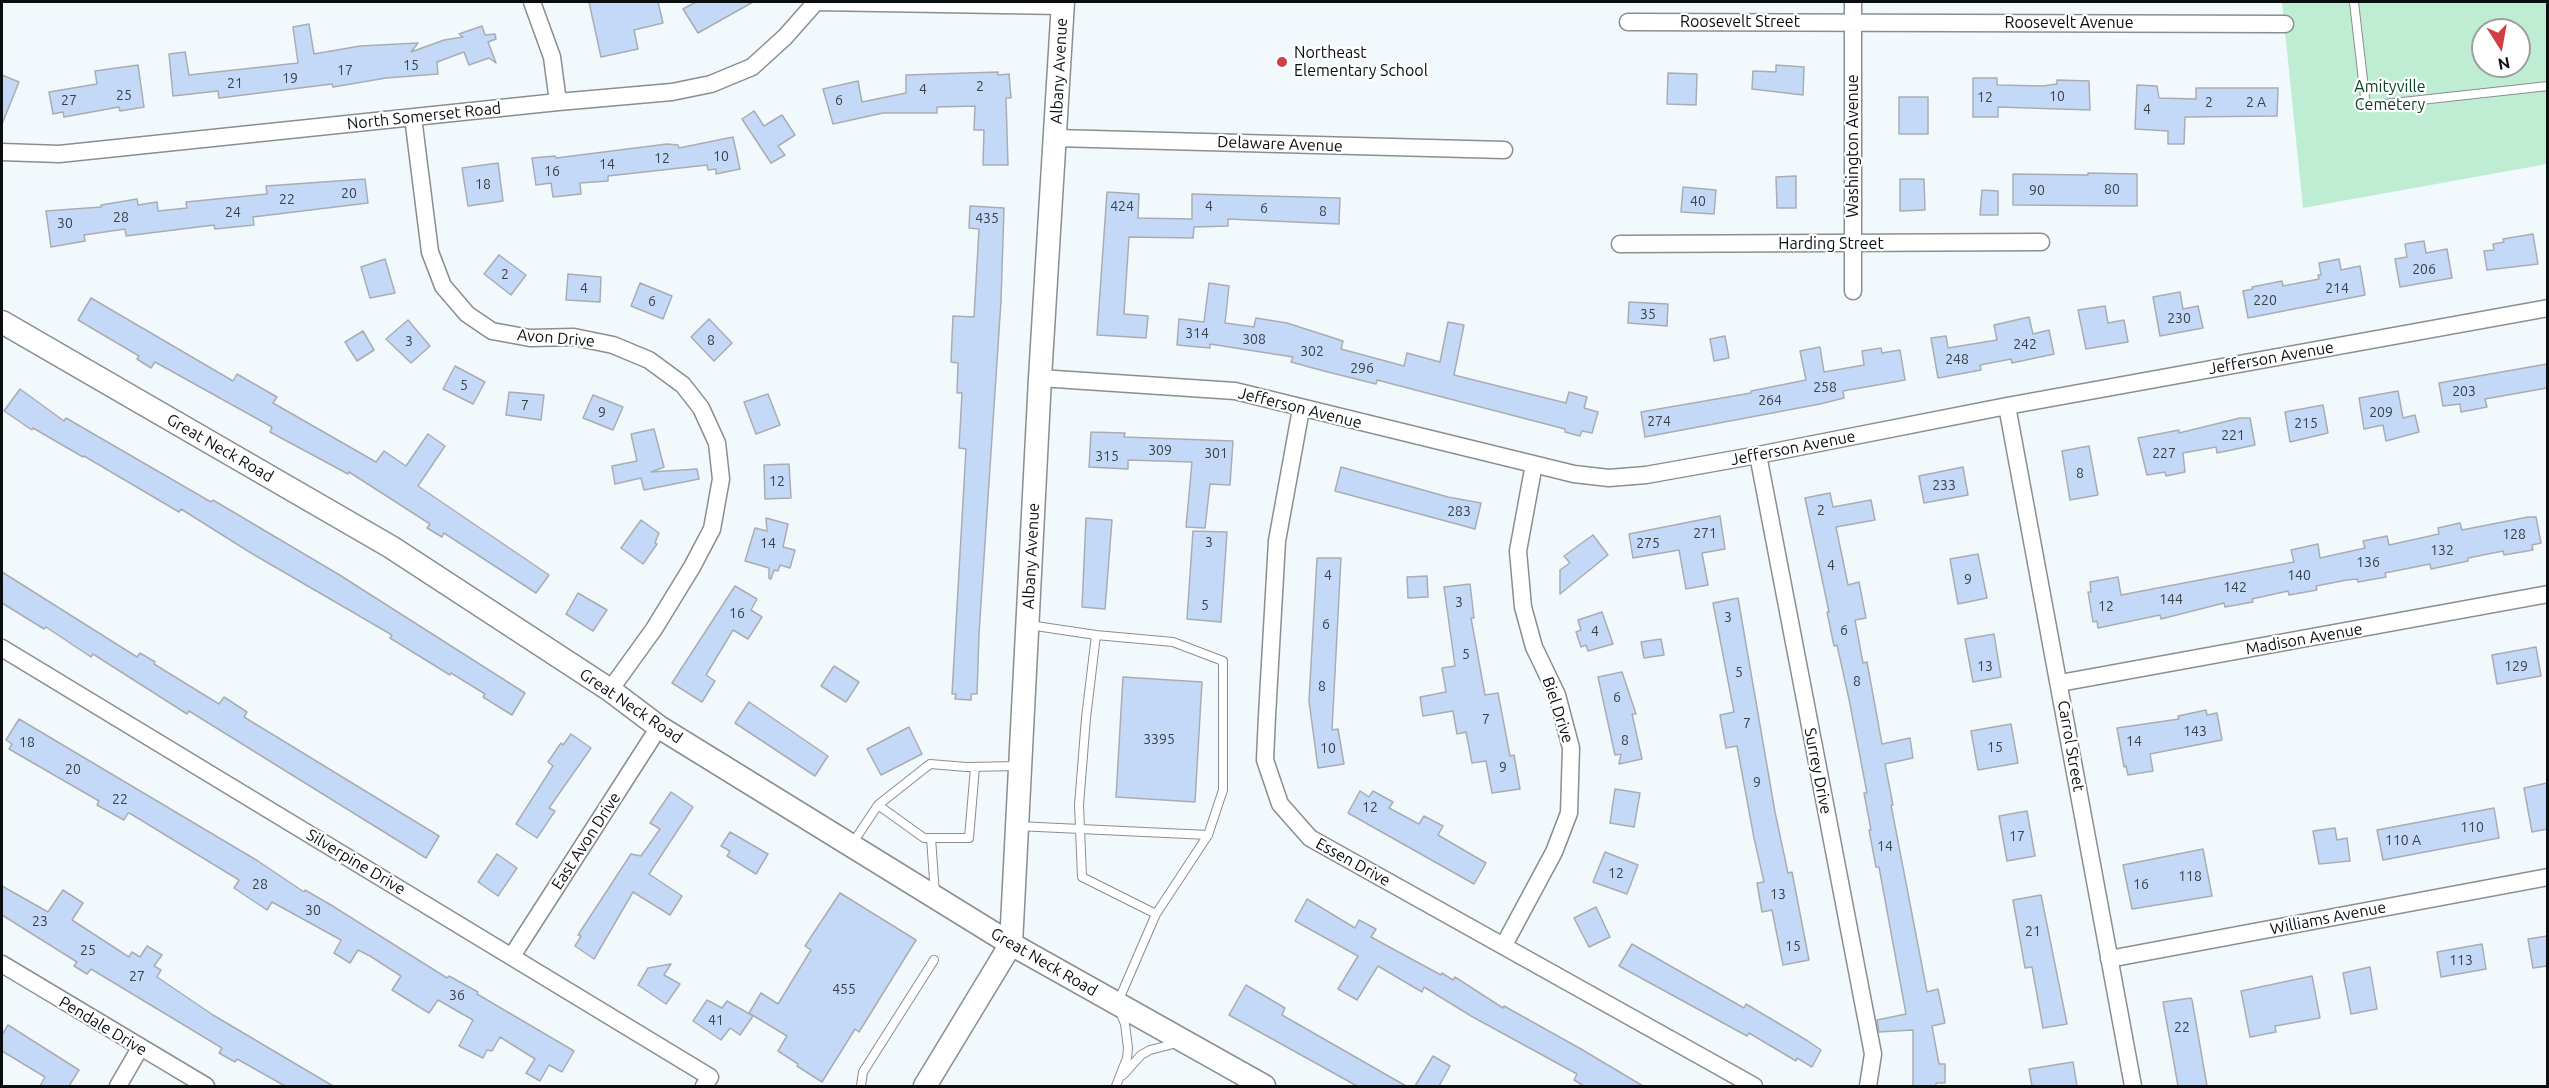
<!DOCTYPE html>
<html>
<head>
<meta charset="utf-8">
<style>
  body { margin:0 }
  #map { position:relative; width:2549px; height:1088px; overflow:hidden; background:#f1f9fc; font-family:Ubuntu,sans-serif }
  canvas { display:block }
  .frame { position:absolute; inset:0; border:3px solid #0b0e0f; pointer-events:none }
  .north { position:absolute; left:2471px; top:18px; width:60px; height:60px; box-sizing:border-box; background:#fff; border:2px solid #9d9f9f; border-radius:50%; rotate:169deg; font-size:16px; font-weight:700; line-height:24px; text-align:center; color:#0b0e0f }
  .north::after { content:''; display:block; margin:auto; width:21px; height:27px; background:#cf3f45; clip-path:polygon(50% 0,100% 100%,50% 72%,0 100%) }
</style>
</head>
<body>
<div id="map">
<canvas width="2549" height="1088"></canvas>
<div class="frame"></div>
<div class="north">N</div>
</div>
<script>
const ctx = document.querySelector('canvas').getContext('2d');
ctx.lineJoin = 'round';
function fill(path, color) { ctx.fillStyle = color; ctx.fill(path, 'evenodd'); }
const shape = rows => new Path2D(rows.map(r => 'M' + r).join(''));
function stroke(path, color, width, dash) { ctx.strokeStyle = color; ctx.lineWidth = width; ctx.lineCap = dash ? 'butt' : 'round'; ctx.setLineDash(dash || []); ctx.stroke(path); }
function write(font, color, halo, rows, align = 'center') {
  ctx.font = font + ' Ubuntu,sans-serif'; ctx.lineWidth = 4.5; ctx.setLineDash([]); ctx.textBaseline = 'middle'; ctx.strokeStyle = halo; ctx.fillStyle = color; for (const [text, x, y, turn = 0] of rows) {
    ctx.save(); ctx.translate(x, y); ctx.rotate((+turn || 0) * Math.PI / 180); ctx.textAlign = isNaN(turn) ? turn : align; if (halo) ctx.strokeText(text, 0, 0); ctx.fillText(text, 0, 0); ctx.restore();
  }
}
fill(shape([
  [2282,2,2547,2,2547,164,2303,208],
  [2483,30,2519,30,2519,66,2483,66]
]), '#beedd4');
const building = shape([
  [589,2,658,2,663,23,634,30,638,49,601,57,589,2],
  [696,2,753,2,698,33,683,9,696,2],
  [309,24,314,54,360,46,418,43,411,52,444,40,463,37,459,34,482,26,485,35,495,34,496,39,488,42,496,63,489,58,469,65,464,52,437,62,438,74,386,78,333,87,332,84,219,98,218,91,173,96,169,54,185,52,189,75,298,63,293,27,309,24],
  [138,65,144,107,120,111,119,107,64,117,63,112,53,114,49,92,97,84,95,71,138,65],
  [1776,65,1804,67,1803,95,1752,89,1753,71,1776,72,1776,65],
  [998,72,998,75,1009,74,1011,98,1006,98,1008,165,983,165,984,130,974,130,975,106,937,107,937,113,883,113,833,124,823,89,858,81,862,102,906,93,906,75,998,72],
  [1668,73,1697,74,1696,105,1667,104,1668,73],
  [2,75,19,82,2,124,2,75],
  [1973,78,1997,78,1997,85,2043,86,2057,84,2057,80,2089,81,2090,110,1998,107,1998,117,1973,117,1973,78],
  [2137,85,2157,86,2159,98,2196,99,2196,88,2278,88,2277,116,2185,117,2184,144,2168,144,2168,131,2135,129,2137,85],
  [1899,97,1928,97,1928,134,1899,134,1899,97],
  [754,111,764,126,782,115,795,135,778,146,785,155,771,163,742,119,754,111],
  [733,137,740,169,716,174,716,169,708,170,707,165,608,176,608,181,580,183,581,194,553,197,551,183,536,185,532,158,555,156,556,158,667,144,678,145,679,148,733,137],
  [498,163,503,201,468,206,462,168,498,163],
  [2088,173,2137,174,2137,206,2013,205,2013,174,2088,175,2088,173],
  [1796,176,1796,208,1777,208,1776,177,1796,176],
  [365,179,368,203,253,217,254,225,215,229,214,225,126,236,125,229,84,235,85,241,51,247,46,211,101,207,101,205,137,199,138,205,157,202,158,211,187,208,186,202,267,194,266,186,365,179],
  [1900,179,1924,179,1925,210,1900,211,1900,179],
  [1683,187,1716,190,1714,214,1681,212,1683,187],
  [1982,190,1998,191,1998,215,1980,215,1982,190],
  [1107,192,1139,194,1138,218,1192,219,1192,194,1340,198,1339,224,1228,219,1228,226,1194,227,1193,238,1129,237,1124,314,1148,316,1146,338,1097,335,1107,192],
  [970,206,1004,208,1001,301,979,634,977,694,971,694,971,700,955,699,956,694,952,694,966,449,959,448,962,393,957,393,958,363,951,362,953,316,974,317,979,229,969,228,970,206],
  [2533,234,2538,264,2487,270,2484,251,2494,250,2493,244,2504,242,2503,239,2533,234],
  [2424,241,2426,253,2447,249,2452,278,2400,287,2395,259,2407,257,2405,244,2424,241],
  [499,255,526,275,511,295,484,274,499,255],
  [385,259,395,293,370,298,361,267,385,259],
  [2339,259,2341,270,2360,266,2365,295,2248,318,2243,291,2253,289,2252,287,2282,281,2283,286,2319,279,2318,275,2321,275,2319,263,2339,259],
  [568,274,601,277,600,302,566,300,568,274],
  [640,283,672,296,663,319,631,306,640,283],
  [1209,283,1229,286,1225,323,1254,327,1256,318,1287,323,1343,341,1341,349,1404,366,1407,353,1440,362,1448,322,1464,325,1454,375,1566,403,1569,392,1587,397,1584,408,1598,412,1592,433,1582,431,1580,436,1565,432,1565,429,1377,380,1376,384,1324,371,1291,362,1293,357,1210,344,1210,348,1177,345,1179,319,1204,322,1209,283],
  [2180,292,2183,309,2198,306,2203,328,2160,336,2153,297,2180,292],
  [91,298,233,381,237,374,277,397,273,403,376,462,384,451,406,466,428,434,445,446,418,486,549,575,536,593,444,533,442,537,427,528,430,524,349,472,348,474,270,432,272,427,155,362,151,368,137,359,139,356,78,320,91,298],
  [1629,302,1668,304,1667,326,1628,323,1629,302],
  [2105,306,2108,323,2124,320,2128,342,2086,349,2078,310,2105,306],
  [2029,317,2033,334,2049,330,2054,354,2012,363,2011,359,1980,365,1981,370,1938,378,1931,338,1946,336,1948,348,1997,340,1994,325,2029,317],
  [709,319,732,343,714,361,691,337,709,319],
  [408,320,430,346,411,363,386,339,408,320],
  [363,331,374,350,357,361,345,342,363,331],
  [1725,336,1729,358,1714,361,1710,339,1725,336],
  [1820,347,1824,372,1864,365,1862,351,1881,348,1882,353,1900,350,1905,380,1843,391,1844,398,1820,404,1645,437,1641,412,1751,393,1751,391,1806,380,1800,351,1820,347],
  [2547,364,2547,388,2485,399,2487,407,2461,412,2460,404,2443,406,2439,383,2547,364],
  [455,366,485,382,473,404,443,389,455,366],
  [20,389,64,421,66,418,211,502,213,500,338,574,525,693,512,715,483,697,485,694,451,673,450,675,390,638,392,635,251,553,181,509,179,512,84,456,83,457,33,428,32,430,4,411,20,389],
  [2398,391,2403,418,2415,415,2419,432,2386,441,2383,425,2364,429,2359,398,2398,391],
  [509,392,544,395,541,420,506,415,509,392],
  [768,394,780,425,756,434,744,402,768,394],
  [593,395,623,407,613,430,583,418,593,395],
  [2323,405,2328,433,2290,442,2285,412,2323,405],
  [2240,418,2250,418,2255,445,2217,453,2216,447,2183,453,2185,472,2166,476,2165,472,2147,475,2138,438,2179,430,2179,433,2240,418],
  [654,429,664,467,651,472,697,469,699,479,644,490,641,478,615,484,612,466,637,461,631,434,654,429],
  [1091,432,1125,433,1124,437,1233,441,1230,485,1210,484,1205,528,1186,527,1192,462,1128,460,1128,469,1089,467,1091,432],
  [2089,446,2098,495,2070,500,2062,451,2089,446],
  [789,464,791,498,765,499,764,465,789,464],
  [1341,467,1448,497,1481,503,1475,529,1335,491,1341,467],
  [1963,467,1968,495,1924,503,1919,476,1963,467],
  [1830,493,1833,507,1871,500,1875,520,1836,527,1848,585,1859,582,1866,618,1855,620,1863,663,1867,662,1882,744,1910,738,1913,758,1885,764,1893,805,1891,805,1927,992,1938,989,1945,1023,1932,1026,1939,1064,1945,1064,1945,1083,1936,1083,1936,1086,1913,1086,1913,1030,1879,1032,1877,1020,1906,1014,1879,867,1876,867,1869,830,1871,830,1864,793,1867,793,1849,699,1837,645,1834,646,1827,612,1829,612,1805,498,1830,493],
  [1720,516,1725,549,1702,553,1708,585,1686,589,1679,550,1633,558,1629,534,1720,516],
  [2528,517,2536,517,2541,543,2532,545,2533,550,2504,555,2503,551,2468,558,2468,561,2431,569,2430,564,2385,573,2386,577,2358,582,2357,579,2347,580,2316,586,2317,590,2289,595,2288,591,2252,599,2253,602,2225,607,2224,603,2161,619,2160,615,2098,628,2097,621,2093,622,2088,592,2091,592,2090,582,2118,577,2121,595,2294,562,2291,550,2318,544,2320,558,2365,548,2363,541,2387,536,2389,545,2439,534,2438,528,2460,523,2462,530,2528,517],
  [766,518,788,524,783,547,795,550,790,568,780,565,778,571,774,570,771,579,769,578,769,568,745,561,755,528,767,531,766,518],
  [1086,518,1112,520,1105,609,1082,607,1086,518],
  [641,520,659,533,655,543,657,544,643,564,621,548,641,520],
  [1193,531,1227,532,1221,622,1187,619,1193,531],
  [1593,535,1608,555,1560,594,1560,570,1570,563,1564,556,1593,535],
  [1978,554,1987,598,1958,604,1950,559,1978,554],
  [1317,558,1341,558,1332,730,1338,729,1344,764,1318,768,1309,701,1317,558],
  [2,572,137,657,140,653,155,662,154,664,219,704,224,697,247,712,244,717,439,836,426,858,189,711,187,714,93,654,91,657,46,627,44,629,2,603,2,572],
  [1427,576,1428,597,1408,598,1407,577,1427,576],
  [1470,584,1474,618,1471,618,1485,695,1498,693,1510,756,1514,755,1520,789,1492,793,1486,761,1472,763,1466,732,1457,734,1453,711,1423,716,1420,697,1446,692,1442,668,1455,666,1444,587,1470,584],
  [735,586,757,599,751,610,762,617,748,639,733,630,706,675,715,681,702,702,672,683,735,586],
  [578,593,607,610,593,631,566,614,578,593],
  [1738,598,1775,812,1788,873,1792,872,1809,960,1783,965,1772,910,1762,912,1757,883,1764,882,1754,838,1737,746,1726,748,1720,715,1734,712,1713,603,1738,598],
  [1602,612,1613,644,1588,651,1586,645,1581,647,1576,632,1581,630,1578,620,1602,612],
  [1994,634,2001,677,1973,682,1965,639,1994,634],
  [1661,639,1664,655,1644,658,1641,642,1661,639],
  [2536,647,2541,676,2497,684,2492,655,2536,647],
  [834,666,859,682,846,702,821,686,834,666],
  [1622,672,1636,714,1632,714,1642,759,1619,764,1621,754,1615,755,1598,677,1622,672],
  [1123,677,1202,682,1195,802,1116,797,1123,677],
  [749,702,828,756,815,776,735,723,749,702],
  [2206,710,2207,715,2217,713,2222,740,2150,754,2153,771,2128,775,2126,766,2124,767,2117,728,2179,719,2178,716,2206,710],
  [19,719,258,861,304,892,305,890,331,905,447,978,449,976,478,992,477,994,574,1051,562,1072,549,1065,540,1081,526,1073,535,1059,500,1037,492,1051,487,1050,483,1058,459,1046,473,1020,438,1000,429,1013,392,990,401,976,370,956,358,950,350,963,334,953,341,940,272,902,267,910,234,888,239,880,131,814,128,813,124,820,97,805,99,801,9,749,12,744,6,740,19,719],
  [2011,724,2018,763,1978,770,1971,731,2011,724],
  [909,727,922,754,881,775,867,749,909,727],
  [571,734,591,748,549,808,555,811,537,838,516,824,553,766,548,762,561,743,563,745,571,734],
  [2547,783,2547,829,2532,832,2524,788,2547,783],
  [1615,789,1640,793,1634,827,1610,823,1615,789],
  [1360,791,1369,797,1373,791,1393,802,1389,808,1419,824,1424,816,1443,826,1438,835,1486,863,1474,884,1348,813,1360,791],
  [671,792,693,807,649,874,682,896,670,915,633,892,594,959,575,946,581,936,578,935,631,854,641,856,660,829,650,823,671,792],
  [2494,808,2499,838,2383,860,2377,830,2494,808],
  [2027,811,2035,856,2007,861,1999,816,2027,811],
  [2335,828,2337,840,2347,838,2350,861,2319,864,2313,831,2335,828],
  [730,832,768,854,756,874,727,856,730,851,721,846,730,832],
  [2203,849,2212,896,2132,909,2123,865,2203,849],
  [1605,852,1638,865,1627,894,1593,882,1605,852],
  [497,854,517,868,498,896,478,882,497,854],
  [2,886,48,912,63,890,83,903,72,920,129,957,132,952,140,957,147,946,162,955,154,966,161,970,157,977,213,1015,333,1086,285,1086,237,1059,235,1062,219,1053,222,1048,91,969,87,974,74,966,77,962,2,915,2,886],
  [840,893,916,940,859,1032,855,1029,822,1082,797,1066,798,1064,778,1051,787,1036,749,1013,761,993,778,1004,811,950,805,946,840,893],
  [2041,895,2067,1024,2043,1028,2032,967,2025,968,2013,900,2041,895],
  [1307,899,1355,928,1359,920,1376,929,1371,937,1441,975,1442,973,1453,980,1455,977,1503,1008,1504,1006,1581,1049,1643,1086,1584,1086,1574,1080,1577,1074,1471,1016,1424,987,1422,992,1378,966,1357,1000,1338,989,1358,956,1295,921,1307,899],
  [1596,907,1610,937,1589,947,1574,918,1596,907],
  [2547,936,2547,966,2533,968,2528,939,2547,936],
  [1632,944,1744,1008,1746,1004,1808,1041,1821,1050,1812,1067,1797,1058,1796,1061,1749,1033,1747,1036,1619,966,1632,944],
  [2482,944,2486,969,2441,977,2437,952,2482,944],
  [671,964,664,975,680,984,666,1004,638,985,648,968,671,964],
  [2370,967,2377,1009,2351,1014,2343,973,2370,967],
  [2312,976,2320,1018,2275,1026,2276,1032,2250,1037,2241,991,2312,976],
  [1246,985,1285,1008,1282,1015,1406,1086,1357,1086,1229,1015,1246,985],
  [2191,998,2192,1000,2207,1086,2178,1086,2171,1046,2163,1002,2191,998],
  [707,1000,722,1008,727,1001,753,1016,740,1035,730,1028,721,1040,693,1021,707,1000],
  [8,1025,79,1070,69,1086,40,1086,45,1077,2,1051,2,1035,8,1025],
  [1433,1056,1450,1066,1439,1086,1415,1086,1433,1056],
  [2073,1062,2077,1086,2032,1086,2029,1069,2073,1062]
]);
fill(building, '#c3d9f7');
stroke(building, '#a9adb2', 1.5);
const lane = shape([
  [2354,2,2366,106,2548,86],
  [1029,625,1096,635,1086,718,1079,805,1082,877,1156,914],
  [1096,635,1173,642,1223,661,1223,790,1208,835,1156,914,1117,1004,1125,1024,1128,1048,1127,1058,1116,1086],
  [878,805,924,838,969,838,975,767],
  [1017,826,1208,835],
  [931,838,935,894],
  [852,844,878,805,930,764,966,767,1019,766],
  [1123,1075,1141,1055,1150,1050,1177,1043],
  [861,1086,863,1072,934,960]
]);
const street = shape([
  [532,2,552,57,558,102],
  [817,2,1063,6],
  [1853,2,1853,291],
  [1628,22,2285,24],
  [413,117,430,252,443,286,467,314,492,331,530,338,574,337,613,345,649,360,683,385,701,408,717,443,721,479,712,529,692,567,654,629,610,690],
  [1055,138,1504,150],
  [2,152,59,154,558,102,672,92,711,84,752,67,785,37,816,2],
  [1620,244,2041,242],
  [1040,378,1235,391,1574,474,1609,478,1646,475,1758,455,2007,406,2548,308],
  [2007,406,2133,1086],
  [1301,409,1277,541,1267,716,1265,760,1280,804,1310,838,1754,1086],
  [1758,455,1873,1054,1868,1086],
  [2,648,710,1077,704,1086],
  [2060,683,2548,594],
  [1504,945,1554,852,1569,813,1571,748,1557,695,1534,647,1523,607,1518,551,1534,464],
  [512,956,659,727],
  [2109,959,2548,877],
  [2,964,206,1086],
  [118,1086,140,1048]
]);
const secondary = shape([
  [2,322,391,547,610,690,659,727,1011,944,1264,1086],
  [925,1086,1011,944,1040,378,1063,2]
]);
stroke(lane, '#888e91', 10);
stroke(street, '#888e91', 19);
stroke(secondary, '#888e91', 25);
stroke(lane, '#fff', 8);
stroke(street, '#fff', 16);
stroke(secondary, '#fff', 22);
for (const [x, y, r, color] of [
  [1282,62,6,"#cf3f45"]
]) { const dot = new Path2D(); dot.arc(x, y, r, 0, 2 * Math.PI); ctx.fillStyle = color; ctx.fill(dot); stroke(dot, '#fff', 2); }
write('14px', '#394149', null, [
  ["15",411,65],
  ["17",345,70],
  ["19",290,78],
  ["21",235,83],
  ["2",980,86],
  ["4",923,89],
  ["25",124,95],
  ["10",2057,96],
  ["12",1985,97],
  ["27",69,100],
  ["6",839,100],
  ["2",2209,102],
  ["2 A",2256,102],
  ["4",2147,109],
  ["10",721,156],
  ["12",662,158],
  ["14",607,164],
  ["16",552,171],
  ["18",483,184],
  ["80",2112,189],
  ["90",2037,190],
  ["20",349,193],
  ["22",287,199],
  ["40",1698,201],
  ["424",1122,206],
  ["4",1209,206],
  ["6",1264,208],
  ["8",1323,211],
  ["24",233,212],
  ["28",121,217],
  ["435",987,218],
  ["30",65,223],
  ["206",2424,269],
  ["2",505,274],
  ["4",584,288],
  ["214",2337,288],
  ["220",2265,300],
  ["6",652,301],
  ["35",1648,314],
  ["230",2179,318],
  ["314",1197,333],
  ["308",1254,339],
  ["8",711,340],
  ["3",409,341],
  ["242",2025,344],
  ["302",1312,351],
  ["248",1957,359],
  ["296",1362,368],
  ["5",464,385],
  ["258",1825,387],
  ["203",2464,391],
  ["264",1770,400],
  ["7",525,405],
  ["9",602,412],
  ["209",2381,412],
  ["274",1659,421],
  ["215",2306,423],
  ["221",2233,435],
  ["309",1160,450],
  ["301",1216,453],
  ["227",2164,453],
  ["315",1107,456],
  ["8",2080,473],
  ["12",777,481],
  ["233",1944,485],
  ["2",1821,510],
  ["283",1459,511],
  ["271",1705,533],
  ["128",2514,534],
  ["3",1209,542],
  ["14",768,543],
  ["275",1648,543],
  ["132",2442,550],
  ["136",2368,562],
  ["4",1831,565],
  ["4",1328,575],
  ["140",2299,575],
  ["9",1968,579],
  ["142",2235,587],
  ["144",2171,599],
  ["3",1459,602],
  ["5",1205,605],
  ["12",2106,606],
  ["16",737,613],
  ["3",1728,617],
  ["6",1326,624],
  ["6",1844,630],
  ["4",1595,631],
  ["5",1466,654],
  ["13",1985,666],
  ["129",2516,666],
  ["5",1739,672],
  ["8",1857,681],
  ["8",1322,686],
  ["6",1617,697],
  ["7",1486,719],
  ["7",1747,723],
  ["143",2195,731],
  ["3395",1159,739],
  ["8",1625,740],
  ["14",2134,741],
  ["18",27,742],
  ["15",1995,747],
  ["10",1328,748],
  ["9",1503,767],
  ["20",73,769],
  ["9",1757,782],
  ["22",120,799],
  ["12",1370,807],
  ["110",2472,827],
  ["17",2017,836],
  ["110 A",2403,840],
  ["14",1885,846],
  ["12",1616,873],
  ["118",2190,876],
  ["28",260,884],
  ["16",2141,884],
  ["13",1778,894],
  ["30",313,910],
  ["23",40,921],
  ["21",2033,931],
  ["15",1793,946],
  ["25",88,950],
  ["113",2461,960],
  ["27",137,976],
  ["455",844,989],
  ["36",457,995],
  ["41",716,1020],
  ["22",2182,1027]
]);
write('16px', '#0b0e0f', '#fff', [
  ["Roosevelt Street",1740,22],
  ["Roosevelt Avenue",2069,23],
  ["Albany Avenue",1059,71,-87],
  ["North Somerset Road",424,116,-6],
  ["Delaware Avenue",1280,144,2],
  ["Washington Avenue",1853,146,-90],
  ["Harding Street",1831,244],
  ["Avon Drive",556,338,5],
  ["Jefferson Avenue",2271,358,-10],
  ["Jefferson Avenue",1300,408,14],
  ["Great Neck Road",220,448,30],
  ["Jefferson Avenue",1793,448,-11],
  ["Albany Avenue",1031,556,-87],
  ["Madison Avenue",2304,639,-10],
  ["Great Neck Road",631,706,34],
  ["Biel Drive",1558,710,72],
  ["Carrol Street",2071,746,80],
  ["Surrey Drive",1818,771,79],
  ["East Avon Drive",586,841,-57],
  ["Silverpine Drive",356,862,31],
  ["Essen Drive",1353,862,29],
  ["Williams Avenue",2328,918,-11],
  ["Great Neck Road",1044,962,30],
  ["Pendale Drive",103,1026,31]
]);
write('16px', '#0b0e0f', '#fff', [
  ["Northeast",1294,53],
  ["Elementary School",1294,71]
], 'left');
write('16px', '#0c422d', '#fff', [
  ["Amityville",2390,87],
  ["Cemetery",2390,105]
]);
</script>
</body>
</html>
